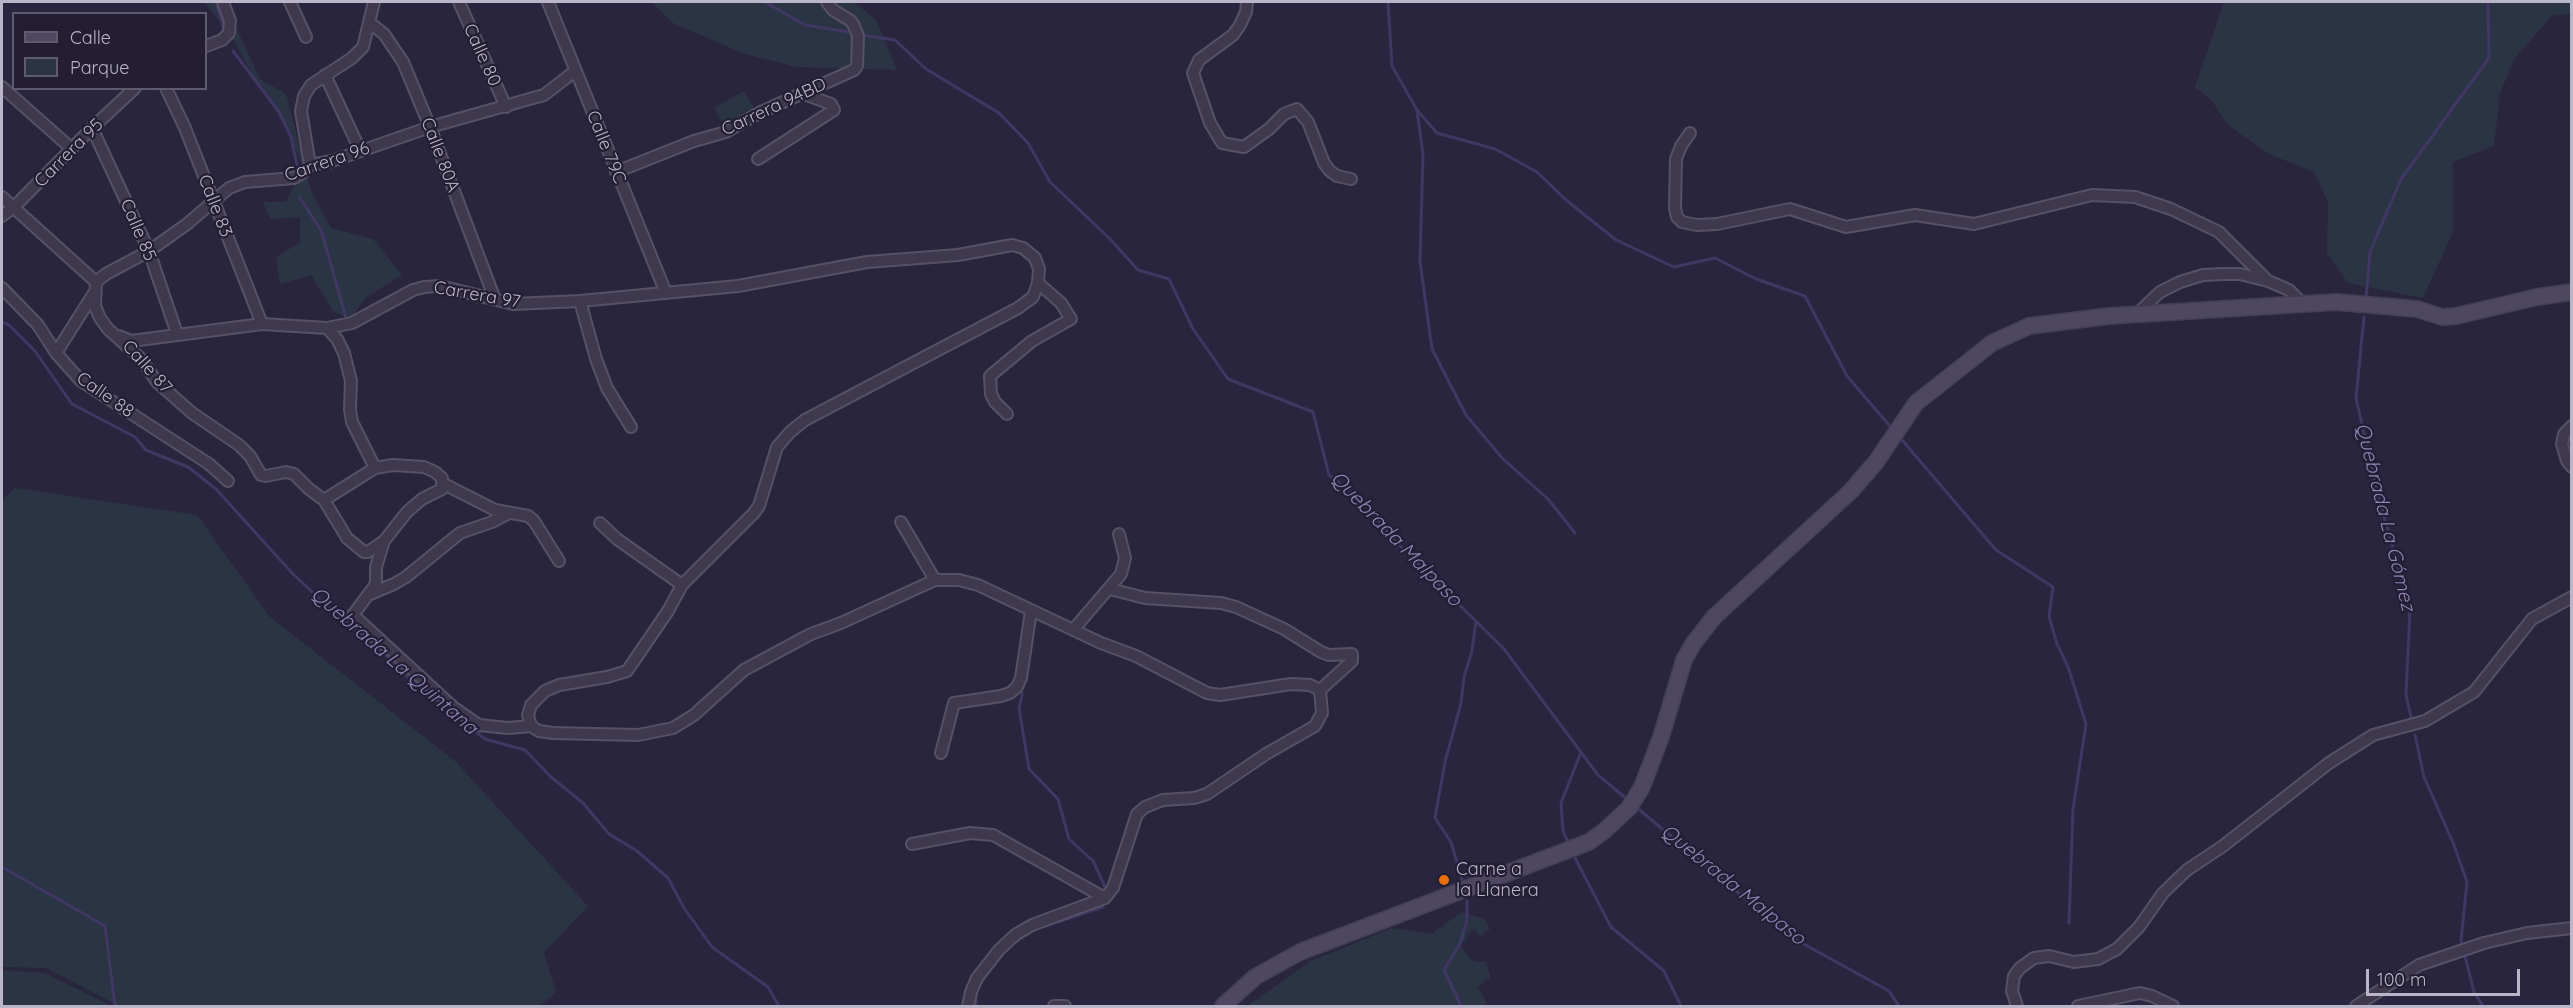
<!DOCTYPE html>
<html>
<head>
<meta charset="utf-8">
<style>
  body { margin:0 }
  #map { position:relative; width:2573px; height:1008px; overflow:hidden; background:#2a253f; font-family:Quicksand,sans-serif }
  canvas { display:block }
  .frame { position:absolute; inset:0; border:3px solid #bab5c9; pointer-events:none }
  .legend { position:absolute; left:12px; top:12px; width:195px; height:78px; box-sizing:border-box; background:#231e34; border:2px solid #5f5a70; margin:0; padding:8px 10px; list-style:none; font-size:18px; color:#bab5c9 }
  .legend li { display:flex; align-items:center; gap:12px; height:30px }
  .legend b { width:30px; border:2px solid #5f5a70 }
  .scale { position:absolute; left:2366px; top:969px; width:154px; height:27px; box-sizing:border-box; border:3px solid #bab5c9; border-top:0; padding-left:8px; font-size:18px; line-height:21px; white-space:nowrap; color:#bab5c9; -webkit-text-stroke:4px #231e34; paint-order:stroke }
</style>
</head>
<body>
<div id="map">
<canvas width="2573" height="1008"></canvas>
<div class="frame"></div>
<ul class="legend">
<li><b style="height:8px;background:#4e4761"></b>Calle</li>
<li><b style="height:16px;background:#2b3445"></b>Parque</li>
</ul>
<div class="scale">100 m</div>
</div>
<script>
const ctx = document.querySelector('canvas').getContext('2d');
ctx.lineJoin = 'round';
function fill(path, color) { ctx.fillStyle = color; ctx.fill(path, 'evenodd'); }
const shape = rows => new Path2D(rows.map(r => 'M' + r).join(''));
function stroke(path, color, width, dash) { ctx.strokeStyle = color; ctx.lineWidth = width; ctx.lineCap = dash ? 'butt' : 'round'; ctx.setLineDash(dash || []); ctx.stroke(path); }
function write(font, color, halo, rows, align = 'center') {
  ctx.font = font + ' Quicksand,sans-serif'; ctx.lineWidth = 4.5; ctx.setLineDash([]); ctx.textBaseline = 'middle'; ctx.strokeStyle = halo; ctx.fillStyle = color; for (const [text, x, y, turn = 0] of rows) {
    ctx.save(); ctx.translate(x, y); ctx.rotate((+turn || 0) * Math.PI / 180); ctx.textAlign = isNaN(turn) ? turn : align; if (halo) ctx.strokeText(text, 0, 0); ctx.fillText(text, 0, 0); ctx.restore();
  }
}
fill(shape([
  [204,2,224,2,260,79,286,94,311,191,331,228,373,239,402,275,365,298,351,319,333,311,311,275,280,284,276,258,300,242,300,217,270,219,263,202,286,202,303,167,279,112,257,83,229,32],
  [652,2,854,2,876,20,897,70,797,67,745,54,673,23],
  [2224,2,2571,2,2571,14,2553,15,2515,58,2500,93,2494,146,2453,162,2453,232,2423,298,2348,283,2327,253,2328,202,2314,172,2269,154,2228,125,2212,101,2195,87],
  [744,91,755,110,725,127,714,108],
  [15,488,197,515,270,617,456,762,588,906,544,953,556,992,540,1006,119,1006,46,968,2,967,2,500],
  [1462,912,1484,919,1490,929,1480,936,1474,929,1467,935,1466,941,1460,944,1469,958,1475,962,1486,962,1491,979,1485,980,1478,987,1487,1004,1484,1006,1247,1006,1311,961,1392,928,1431,934],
  [2,970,45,973,112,1006,2,1006]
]), '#2b3445');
stroke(shape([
  [216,2,225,33],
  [765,2,805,25,855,33],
  [1388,2,1392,66,1417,110,1437,133,1495,149,1537,172,1566,200,1616,240,1674,267,1715,258,1756,279,1805,296,1847,376,1889,425],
  [861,35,895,40,926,69,999,113,1028,143,1050,182,1110,239,1138,270,1169,279,1193,329,1228,379,1313,412,1329,475,1367,504,1390,536,1504,649,1598,775,1628,800],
  [233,51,279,112,291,137,298,170],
  [1417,111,1423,154,1420,262,1432,349,1466,415,1503,459,1548,499,1575,533],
  [300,198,321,230,346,318],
  [2366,299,2370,252,2401,179,2489,58,2488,2],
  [2364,317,2356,398,2377,491,2410,609,2406,695,2411,717],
  [2,322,9,325,35,351,72,404,135,437,146,450,188,467,216,489,292,573,331,610,383,652,403,673,485,739,525,750,551,777,583,803,609,834,637,851,668,878,684,908,712,947,768,987,779,1006],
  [1902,440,1996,550,2053,587,2049,616,2057,644,2068,667,2086,724,2073,809,2069,923],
  [1021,686,1022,695,1019,708,1029,769,1058,799,1069,839,1093,861,1107,891],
  [2415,735,2424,777,2454,845,2467,882,2461,940,2474,992,2483,1006],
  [1635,806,1791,937,1889,991,1899,1006],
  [1568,842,1563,831,1561,803,1581,752],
  [1575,858,1611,927,1664,971,1681,1006],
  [2,867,105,926,115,1006],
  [1463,883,1451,842,1435,818,1445,762,1461,703,1464,677,1472,651,1476,621],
  [1011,945,1033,930,1103,907],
  [979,985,997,961],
  [976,990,976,1006],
  [1461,1006,1444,970,1460,944,1467,920,1467,901]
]), '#403763', 3);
const street = shape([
  [290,2,306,37],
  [459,2,506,107],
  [548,2,666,293],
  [1247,2,1246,12,1240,25,1233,35,1199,60,1193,73,1210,123,1222,143,1244,147,1269,129,1284,114,1297,109,1308,122,1324,163,1330,171,1337,176,1351,179],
  [370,23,384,34,403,62,430,127,494,297],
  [206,46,222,40,229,33,230,21,223,2],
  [325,75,360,150],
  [2,87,72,149],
  [166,88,185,128,262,324],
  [92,128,149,251,177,334],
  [1690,133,1681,146,1676,159,1675,208,1677,217,1682,222,1697,225,1717,224,1790,209,1846,227,1915,215,1974,224,2092,195,2135,197,2171,209,2219,232,2268,281],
  [758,159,834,110,831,104,801,93],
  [310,165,301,111,304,96,311,85,352,58,363,47,374,2],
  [616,172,694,141,726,132,759,113,854,70,857,66,858,36,854,26,851,21,833,10,827,2],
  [2,197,96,282],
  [2,216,14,207,92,128,135,88],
  [96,282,106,274,149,251,187,224,229,188,245,182,294,178,304,172,310,165,332,161,430,127,544,95,575,71],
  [96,282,95,306,100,318,108,329,141,359,157,382,192,413,239,445,250,456,261,475,266,476,286,472,294,474,309,489,324,500,347,538,364,552,368,552,384,541],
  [2,288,38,325,56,353,81,381,209,464,228,481],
  [580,301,596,359,607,388,631,427],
  [2137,314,2160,292,2180,282,2203,275,2223,274,2240,274,2268,281,2289,290,2302,303],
  [327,328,337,339,344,353,351,381,350,409,352,422,375,468],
  [119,336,131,341,262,324,327,328,352,323,413,290,424,287,440,286,513,304,580,301,738,286,867,262,958,255,1012,245,1023,248,1035,258,1039,269,1038,283,1033,297,1018,308,805,420,790,432,777,447,759,506,753,514,682,585,668,611,627,671,607,677,559,685,545,691,531,705,528,715,531,726,539,731,553,733,638,735,673,728,694,715,744,670,811,634,841,623,935,580,959,580,978,585,1101,643,1136,656,1207,693,1220,695,1291,684,1310,685,1320,690,1322,713,1315,726,1266,754,1207,794,1194,798,1163,800,1145,807,1137,814,1113,888,1105,898,1032,925,1015,935,999,950,977,978,971,992,968,1006],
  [56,353,94,293],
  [1007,414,995,402,991,394,990,376,1032,341,1071,319,1061,303,1038,283],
  [2572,426,2564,434,2562,444,2567,461,2572,467],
  [444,484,495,510,528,516,534,521,559,561],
  [324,500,375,468,393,465,424,467,435,472,442,478,442,489,422,499,407,512,384,541,376,567,376,584,353,615,453,707,479,725,508,728,531,726],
  [901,522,935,580],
  [600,523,617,539,682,585],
  [1110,589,1145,598,1221,603,1236,607,1284,629,1321,652,1329,655,1352,654,1352,661,1320,690],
  [368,595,394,584,406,577,460,533,492,522,507,514],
  [1073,630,1121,574,1125,558,1119,534],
  [941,753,954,703,1001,696,1010,693,1017,687,1021,678,1031,611],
  [912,844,970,833,993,835,1105,898],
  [1054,1006,1065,1006],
  [2017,1006,2012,991,2014,976,2020,968,2034,958,2049,956,2074,962,2098,959,2117,949,2139,927,2163,893,2187,870,2223,846,2329,763,2373,735,2425,721,2474,692,2532,619,2572,597],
  [2078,1006,2140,993,2152,996,2173,1006],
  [2356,1006,2419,965,2484,943,2527,933,2572,928]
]);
const secondary = shape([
  [1223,1006,1255,977,1300,952,1589,842,1604,831,1629,808,1642,787,1661,737,1684,660,1693,644,1714,617,1851,491,1876,462,1916,403,1992,343,2029,326,2109,316,2336,302,2417,309,2442,317,2456,316,2537,297,2572,292]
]);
stroke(street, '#565166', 14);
stroke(secondary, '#443f55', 18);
stroke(street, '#3e394e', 10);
stroke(secondary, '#4e4761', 15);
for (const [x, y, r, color] of [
  [1444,880,6,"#e8710a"]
]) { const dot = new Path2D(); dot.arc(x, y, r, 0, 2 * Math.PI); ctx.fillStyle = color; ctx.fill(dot); stroke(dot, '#231e34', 2); }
write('18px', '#bab5c9', '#231e34', [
  ["Calle 80",482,55,66],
  ["Carrera 94BD",774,107,-25],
  ["Calle 79C",606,147,68],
  ["Carrera 95",69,153,-45],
  ["Calle 80A",440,155,69],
  ["Carrera 96",327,162,-19],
  ["Calle 83",215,206,69],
  ["Calle 85",138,230,67],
  ["Carrera 97",477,295,10],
  ["Calle 87",147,367,48],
  ["Calle 88",105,395,35]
]);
write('18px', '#bab5c9', '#231e34', [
  ["Carne a",1456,870],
  ["la Llanera",1456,891]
], 'left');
write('italic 20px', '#8e85b5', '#231e34', [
  ["Quebrada La Gómez",2385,517,76],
  ["Quebrada Malpaso",1396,539,46],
  ["Quebrada La Quintana",394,661,41],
  ["Quebrada Malpaso",1733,885,39]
]);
</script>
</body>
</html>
